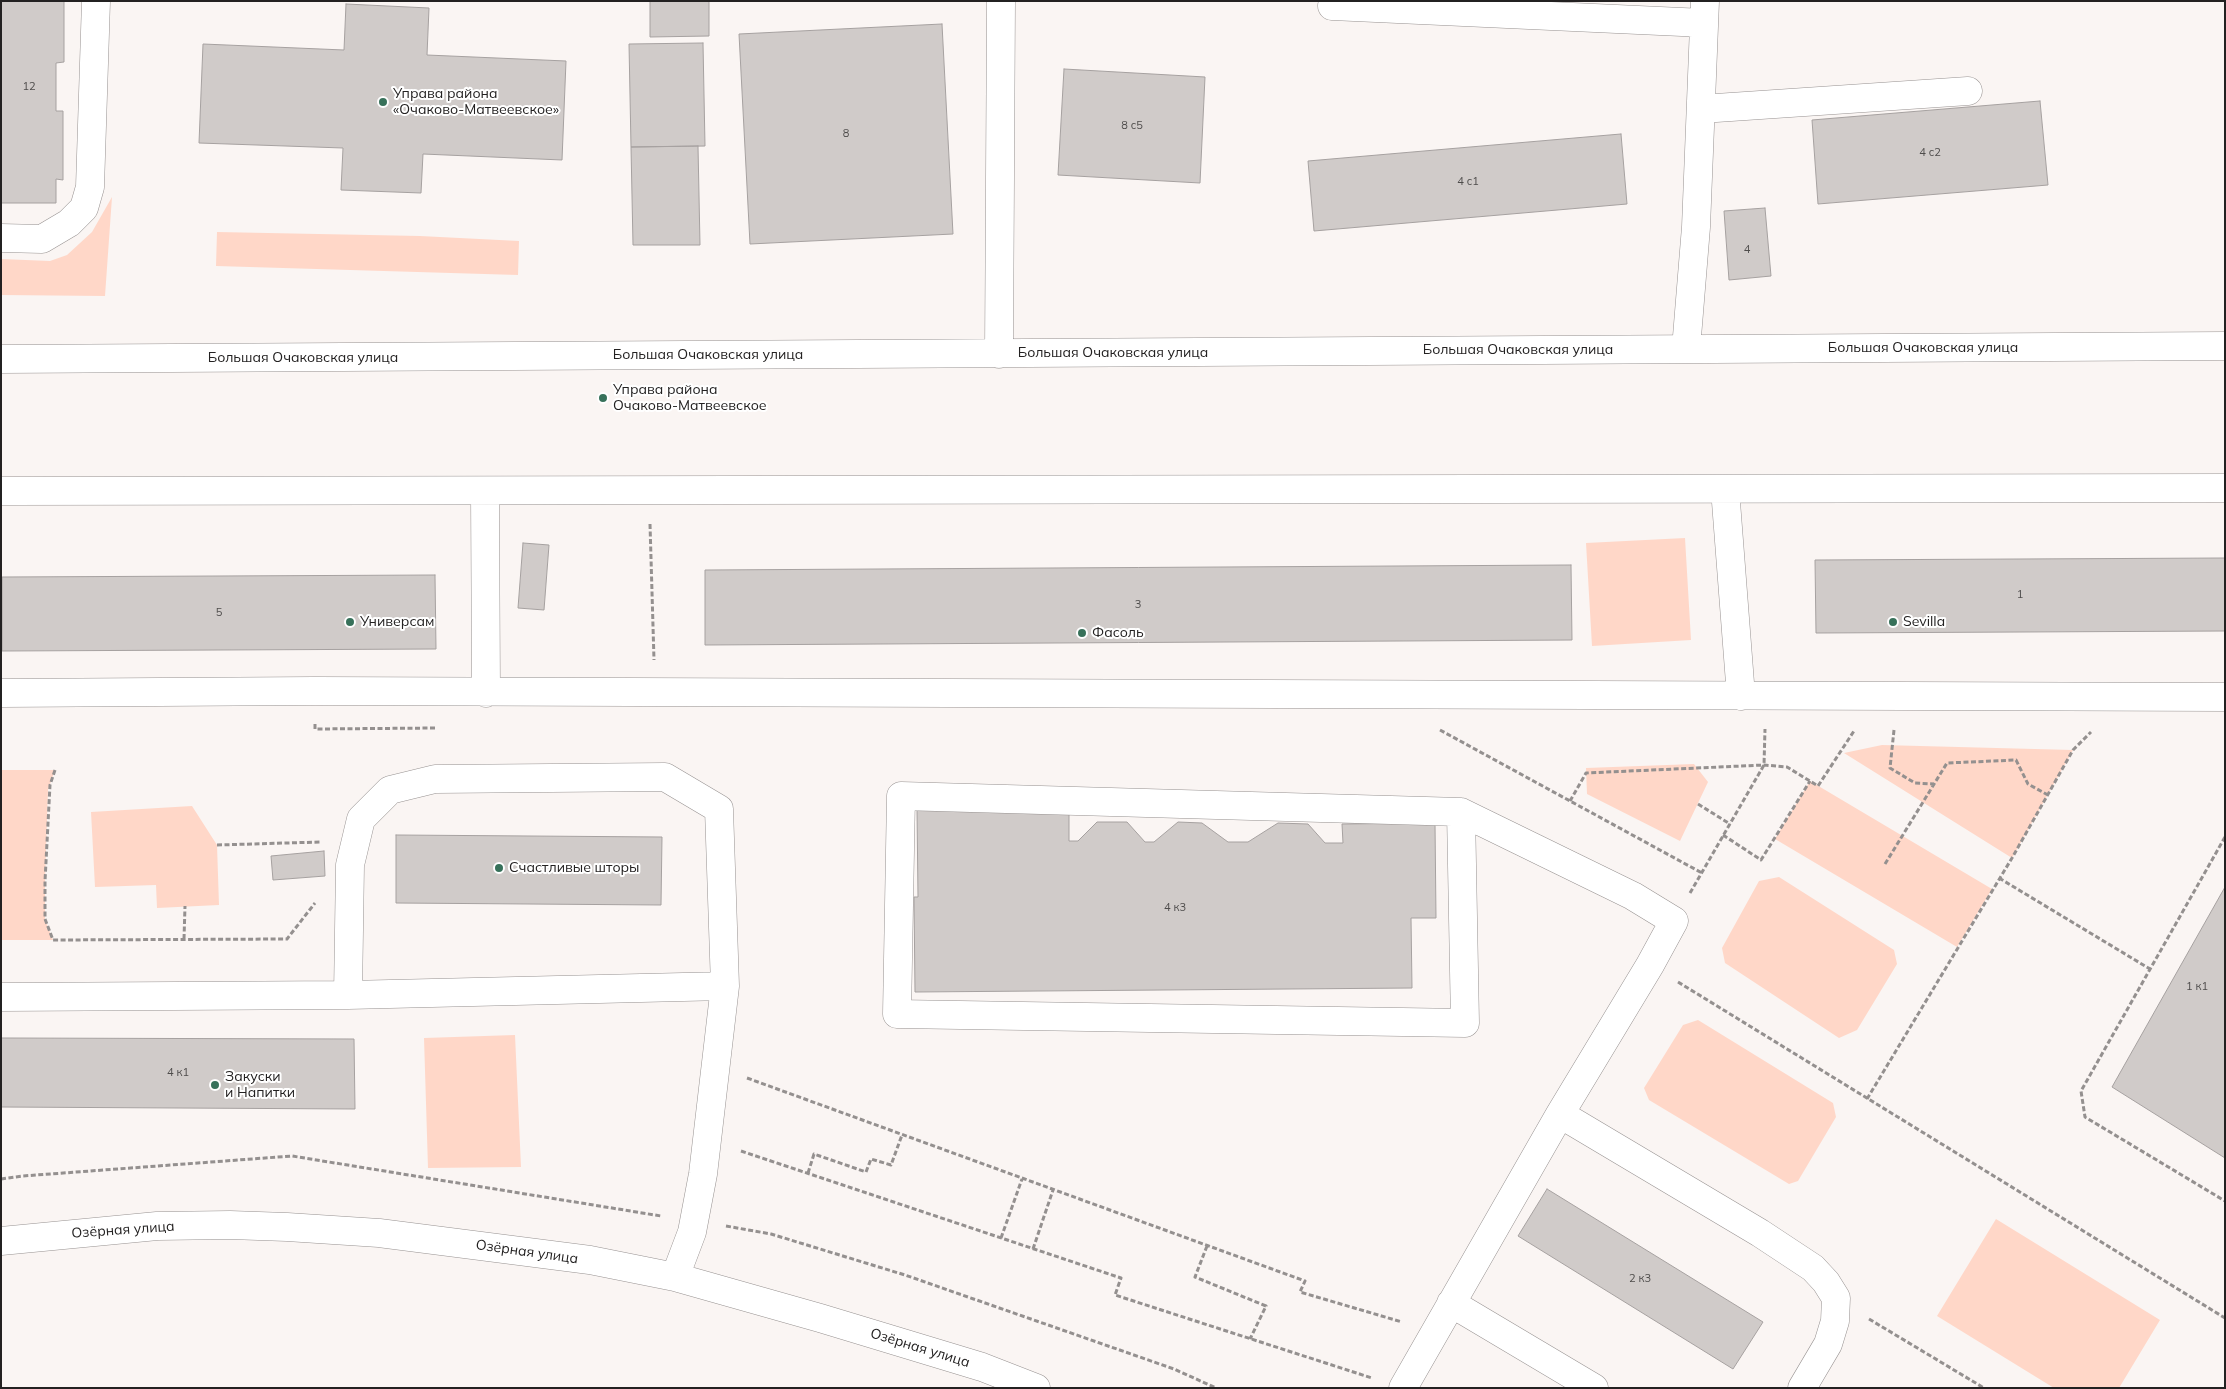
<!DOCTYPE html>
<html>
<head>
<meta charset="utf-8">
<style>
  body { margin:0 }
  #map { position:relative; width:2226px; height:1389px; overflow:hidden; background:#faf5f3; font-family:Mulish,sans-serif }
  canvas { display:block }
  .frame { position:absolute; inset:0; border:2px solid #232121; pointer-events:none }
</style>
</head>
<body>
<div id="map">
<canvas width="2226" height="1389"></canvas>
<div class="frame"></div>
</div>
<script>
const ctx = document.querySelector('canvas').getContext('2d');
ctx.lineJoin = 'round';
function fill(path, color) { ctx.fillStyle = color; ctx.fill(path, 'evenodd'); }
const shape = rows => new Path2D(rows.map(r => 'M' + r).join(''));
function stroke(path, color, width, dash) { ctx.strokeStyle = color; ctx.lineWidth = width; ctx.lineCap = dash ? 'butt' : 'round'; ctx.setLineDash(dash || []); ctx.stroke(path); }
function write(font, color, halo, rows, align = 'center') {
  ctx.font = font + ' Mulish,sans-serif'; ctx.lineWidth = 4; ctx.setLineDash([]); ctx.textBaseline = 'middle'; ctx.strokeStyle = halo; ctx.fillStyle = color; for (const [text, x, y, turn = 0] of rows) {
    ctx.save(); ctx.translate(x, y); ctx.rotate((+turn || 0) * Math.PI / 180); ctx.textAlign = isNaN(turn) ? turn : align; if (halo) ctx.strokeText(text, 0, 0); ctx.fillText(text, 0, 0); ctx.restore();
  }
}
fill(shape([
  [112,197,105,296,1,295,1,259,50,261,67,255,92,232],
  [217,232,420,236,519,241,518,275,216,266],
  [1685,538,1691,640,1592,646,1586,543],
  [1882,745,2073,750,2012,858,1844,753],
  [1694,764,1708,782,1680,841,1587,794,1586,768],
  [1,770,55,770,48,790,45,881,45,919,53,940,1,940],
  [1810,781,1992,889,1957,947,1775,839],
  [192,806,217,845,219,905,157,908,156,885,95,887,91,812],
  [1779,877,1894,950,1897,964,1857,1030,1839,1038,1725,963,1722,948,1759,881],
  [1698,1020,1833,1103,1836,1117,1798,1181,1789,1184,1649,1100,1644,1088,1683,1025],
  [515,1035,521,1167,428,1168,424,1038],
  [1996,1219,2160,1320,2119,1388,2054,1388,1937,1316]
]), '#ffd7c8');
const building = shape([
  [1,1,64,1,64,62,56,63,56,111,63,111,63,180,56,179,56,203,1,203,1,1],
  [650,1,709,1,709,36,650,37,650,1],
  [346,4,429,8,427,55,566,61,562,160,423,154,421,193,341,190,343,148,199,143,203,44,344,50,346,4],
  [942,24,953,234,750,244,739,34,942,24],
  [703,43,705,146,631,147,629,44,703,43],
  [1064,69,1205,77,1200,183,1058,175,1064,69],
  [2040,101,2048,185,1818,204,1812,120,2040,101],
  [1621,134,1627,204,1314,231,1308,161,1621,134],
  [698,146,700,245,633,245,631,147,698,146],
  [1765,208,1771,276,1729,280,1724,211,1765,208],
  [523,543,549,545,544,610,518,608,523,543],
  [2225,558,2225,631,1816,633,1815,560,2225,558],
  [1571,565,1572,640,705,645,705,570,1571,565],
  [435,575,436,649,2,651,2,577,435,575],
  [1069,808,1069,841,1078,841,1097,822,1127,822,1145,842,1154,842,1178,822,1202,823,1228,842,1248,842,1278,823,1308,824,1325,843,1343,843,1342,824,1435,823,1436,918,1411,918,1412,988,915,992,914,897,918,897,917,809,1069,808],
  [396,835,662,837,661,905,396,903,396,835],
  [324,851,325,876,273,880,271,856,324,851],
  [2225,887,2225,1158,2112,1087,2225,887],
  [1,1038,354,1039,355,1109,1,1107,1,1038],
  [1547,1189,1763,1322,1733,1369,1518,1236,1547,1189]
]);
fill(building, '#d0cbc9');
stroke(building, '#a6a1a0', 1);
const minor = shape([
  [1332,6,1704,23],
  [1701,109,1968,91],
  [1,238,42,239,69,223,84,208,90,187,96,1],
  [1686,349,1696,227,1705,1],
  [999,354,1001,1],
  [1,359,2225,346],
  [1725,489,1741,696],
  [1,491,2225,488],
  [485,491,486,693],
  [1,693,315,691,2225,697],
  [348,995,350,865,361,819,390,790,435,779,665,777,719,809,725,986,703,1174,692,1232,675,1277],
  [1,997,348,995,725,986],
  [1560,1114,1760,1233,1813,1268,1826,1282,1836,1298,1835,1321,1828,1344,1802,1388],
  [1,1241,157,1226,230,1225,287,1227,379,1233,590,1260,675,1277,820,1318,982,1367,1036,1388],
  [1451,1303,1594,1388],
  [1403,1388,1560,1114,1650,965,1674,921,1633,896,1461,812,901,796,897,1014,1465,1023,1461,812]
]);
stroke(minor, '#979291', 29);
stroke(shape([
  [650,524,654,660],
  [315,724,315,729,437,728],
  [1440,730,1702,873],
  [1894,730,1890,768,1915,783,1934,784],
  [55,770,50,785,45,881,45,919,53,940,287,939,315,903],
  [1570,801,1586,773,1764,765,1787,767,1818,786,1854,731],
  [1698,804,1730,824],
  [1723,835,1761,860,1810,781],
  [2225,837,2081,1091,2085,1117,2225,1201],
  [217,845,320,842],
  [1885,864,1947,763,2016,760,2028,784,2048,795],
  [1999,878,2150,969],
  [1690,893,1764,765,1765,729],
  [184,939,185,906],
  [1678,982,2225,1318],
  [747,1078,1305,1281,1300,1292,1402,1322],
  [1867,1099,2012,858,2073,750,2091,732],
  [741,1151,1121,1278,1115,1295,1372,1378],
  [808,1173,814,1154,866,1172,871,1159,891,1165,902,1135],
  [1,1179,23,1176,292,1156,661,1216],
  [726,1226,771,1234,905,1275,1174,1369,1216,1388],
  [1001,1238,1022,1179],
  [1207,1246,1195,1277,1266,1306,1250,1339],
  [1033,1249,1053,1190],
  [1869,1319,1984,1388]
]), '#94908f', 3, [5, 2.5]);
stroke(minor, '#fff', 28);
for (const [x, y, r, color] of [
  [383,102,5,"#37715a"],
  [603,398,5,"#37715a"],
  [350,622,5,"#37715a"],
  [1893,622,5,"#37715a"],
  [1082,633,5,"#37715a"],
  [499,868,5,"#37715a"],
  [215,1085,5,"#37715a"]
]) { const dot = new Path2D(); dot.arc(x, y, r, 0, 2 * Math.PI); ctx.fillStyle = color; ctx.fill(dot); stroke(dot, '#fff', 2); }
write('11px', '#4e4c4b', null, [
  ["12",29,87],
  ["8 с5",1132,126],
  ["8",846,134],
  ["4 с2",1930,153],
  ["4 с1",1468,182],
  ["4",1747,250],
  ["1",2020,595],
  ["3",1138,605],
  ["5",219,613],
  ["4 к3",1175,908],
  ["1 к1",2197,987],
  ["4 к1",178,1073],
  ["2 к3",1640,1279]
]);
write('14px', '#232121', '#fff', [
  ["Управа района",393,94],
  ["«Очаково-Матвеевское»",393,110],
  ["Управа района",613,390],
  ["Очаково-Матвеевское",613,406],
  ["Универсам",360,622],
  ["Sevilla",1903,622],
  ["Фасоль",1092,633],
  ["Счастливые шторы",509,868],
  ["Закуски",225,1077],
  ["и Напитки",225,1093]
], 'left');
write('14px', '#232121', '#fff', [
  ["Большая Очаковская улица",1923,348],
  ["Большая Очаковская улица",1518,350],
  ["Большая Очаковская улица",1113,353],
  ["Большая Очаковская улица",708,355],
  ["Большая Очаковская улица",303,358],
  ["Озёрная улица",123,1230,-4],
  ["Озёрная улица",527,1252,8],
  ["Озёрная улица",920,1348,17]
]);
</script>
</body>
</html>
